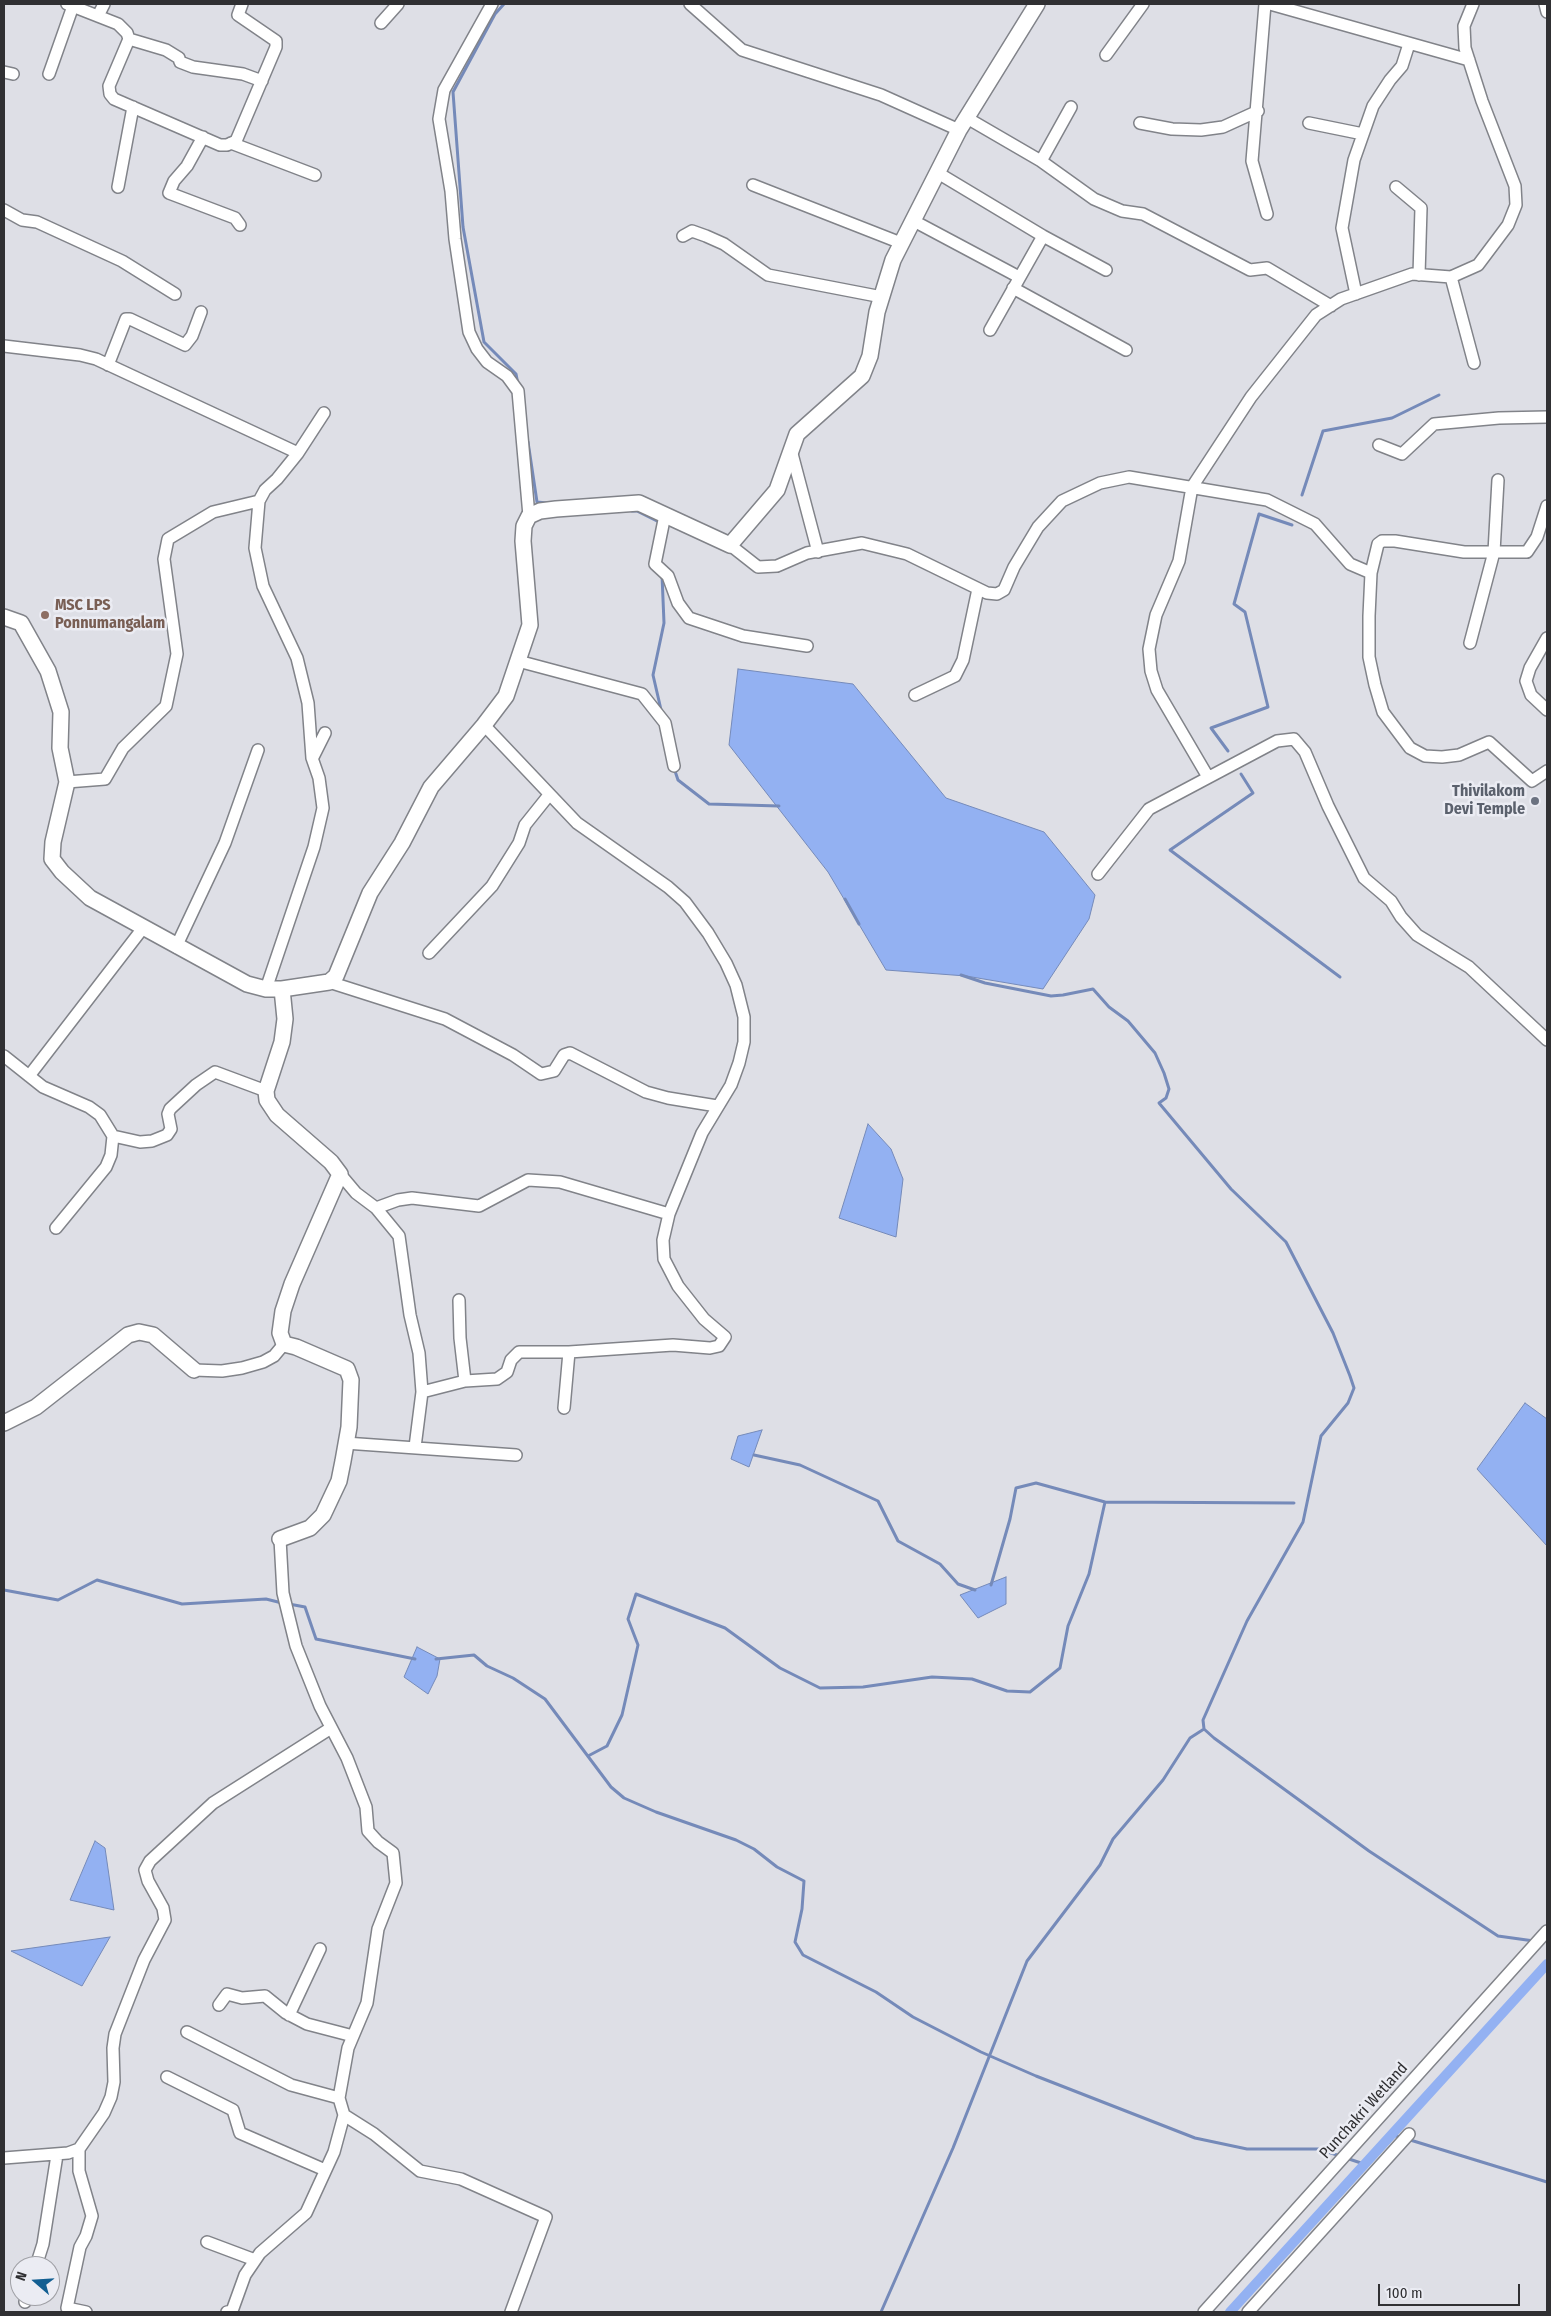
<!DOCTYPE html>
<html>
<head>
<meta charset="utf-8">
<style>
  body { margin:0 }
  #map { position:relative; width:1551px; height:2316px; overflow:hidden; background:#dedfe6; font-family:"Fira Sans Condensed",sans-serif }
  canvas { display:block }
  .frame { position:absolute; inset:0; border:5px solid #303033; pointer-events:none }
  .north { position:absolute; left:10px; top:2256px; width:50px; height:50px; box-sizing:border-box; background:#ebecf3; border:1px solid #a0a1a6; border-radius:50%; rotate:289deg; font-size:14px; font-weight:700; line-height:20px; text-align:center; color:#303033 }
  .north::after { content:''; display:block; margin:auto; width:18px; height:22px; background:#135f92; clip-path:polygon(50% 0,100% 100%,50% 72%,0 100%) }
  .scale { position:absolute; left:1378px; top:2284px; width:142px; height:22px; box-sizing:border-box; border:2px solid #303033; border-top:0; padding-left:6px; font-size:15px; line-height:18px; white-space:nowrap; color:#303033; -webkit-text-stroke:4px #ebecf3; paint-order:stroke }
</style>
</head>
<body>
<div id="map">
<canvas width="1551" height="2316"></canvas>
<div class="frame"></div>
<div class="north">N</div>
<div class="scale">100 m</div>
</div>
<script>
const ctx = document.querySelector('canvas').getContext('2d');
ctx.lineJoin = 'round';
function fill(path, color) { ctx.fillStyle = color; ctx.fill(path, 'evenodd'); }
const shape = rows => new Path2D(rows.map(r => 'M' + r).join(''));
function stroke(path, color, width, dash) { ctx.strokeStyle = color; ctx.lineWidth = width; ctx.lineCap = dash ? 'butt' : 'round'; ctx.setLineDash(dash || []); ctx.stroke(path); }
function write(font, color, halo, rows, align = 'center') {
  ctx.font = font + ' "Fira Sans Condensed",sans-serif'; ctx.lineWidth = 5; ctx.setLineDash([]); ctx.textBaseline = 'middle'; ctx.strokeStyle = halo; ctx.fillStyle = color; for (const [text, x, y, turn = 0] of rows) {
    ctx.save(); ctx.translate(x, y); ctx.rotate((+turn || 0) * Math.PI / 180); ctx.textAlign = isNaN(turn) ? turn : align; if (halo) ctx.strokeText(text, 0, 0); ctx.fillText(text, 0, 0); ctx.restore();
  }
}
const water = shape([
  [738,669,853,684,946,798,1044,832,1095,895,1089,919,1043,989,966,976,886,970,828,872,729,745,738,669],
  [868,1124,891,1149,903,1179,896,1237,839,1218,868,1124],
  [1525,1403,1547,1419,1547,1546,1477,1469,1525,1403],
  [762,1430,749,1467,731,1459,738,1436,762,1430],
  [1006,1577,1006,1604,978,1618,960,1595,1006,1577],
  [417,1647,440,1659,437,1676,428,1694,404,1677,417,1647],
  [95,1841,105,1848,114,1910,70,1900,95,1841],
  [110,1937,82,1986,11,1951,110,1937]
]);
fill(water, '#93b1f2');
stroke(water, '#758ab9', 1);
stroke(shape([
  [504,4,495,14,453,92,463,227,484,342,516,374,518,384],
  [528,442,537,502,547,503],
  [1302,495,1323,431,1392,418,1439,395],
  [632,511,637,511,661,523],
  [662,575,664,623,653,675,662,714],
  [1228,751,1211,728,1268,707,1245,612,1234,604,1259,514,1292,525],
  [674,768,678,780,709,804,779,806],
  [1241,774,1253,793,1170,850,1340,977],
  [845,899,859,924],
  [961,975,985,983,1051,996,1063,995,1093,989,1109,1007,1128,1021,1155,1053,1164,1073,1169,1089,1166,1098,1159,1103,1231,1189,1286,1242,1333,1333,1350,1376,1354,1388,1348,1403,1321,1436,1303,1522,1247,1621,1203,1720,1204,1729,1214,1738,1369,1851,1498,1936,1534,1941],
  [754,1455,800,1465,878,1501,898,1541,940,1564,958,1584,975,1590],
  [991,1585,1010,1519,1016,1488,1036,1483,1105,1502],
  [4,1590,58,1600,97,1580,182,1604,266,1599,282,1603],
  [289,1604,305,1607,316,1639,415,1659],
  [436,1659,474,1655,487,1666,513,1678,545,1699,611,1787,624,1798,656,1812,736,1840,754,1849,777,1867,804,1881,802,1909,795,1942,803,1955,876,1992,913,2017,981,2052,1036,2076,1195,2138,1247,2149,1319,2149,1340,2156],
  [588,1756,607,1746,622,1715,638,1645,628,1619,636,1594,725,1628,780,1668,820,1688,863,1687,932,1677,972,1679,1007,1691,1030,1692,1060,1668,1068,1626,1089,1574,1105,1502,1294,1503],
  [1391,2135,1401,2137],
  [1407,2139,1547,2182],
  [1346,2158,1364,2164],
  [881,2312,953,2148,1027,1961,1100,1865,1113,1839,1163,1780,1190,1738,1204,1729]
]), '#758ab9', 3);
stroke(shape([
  [1230,2312,1547,1964]
]), '#93b1f2', 10);
const street = shape([
  [67,4,118,24,127,33,129,39,109,86,110,94,114,99,220,145,227,145,236,141,239,134,276,47,276,41,238,15,242,4],
  [492,4,444,90,439,119,451,191,455,239,469,332,477,349,487,362,507,376,518,391,529,516],
  [690,4,742,50,881,95,959,130],
  [1265,4,1252,161,1267,214],
  [1270,4,1469,60],
  [1545,4,1547,12],
  [98,16,104,4],
  [381,23,398,4],
  [129,39,166,50,179,58,180,62,193,67,243,74,262,81],
  [1106,55,1143,4],
  [4,72,13,74],
  [49,74,73,6],
  [967,118,1041,161,1071,107],
  [1140,123,1172,129,1201,130,1223,127,1258,111],
  [1309,123,1363,134],
  [203,137,187,166,174,181,169,193,235,218,240,225],
  [231,143,315,175],
  [1041,161,1094,199,1122,211,1143,214,1250,270,1267,268,1331,306],
  [938,173,1043,236,1106,270],
  [753,185,901,243],
  [118,187,133,107],
  [1396,187,1421,208,1419,275],
  [4,210,22,220,37,222,122,261,175,294],
  [912,220,1019,277],
  [683,236,692,231,706,236,724,244,768,275,882,297],
  [1451,277,1474,363],
  [1013,288,1126,350],
  [1356,294,1342,228,1354,160,1373,106,1390,80,1402,66,1409,44],
  [990,330,1043,236],
  [4,346,80,355,96,359,298,453],
  [108,365,126,319,130,319,185,345,192,336,201,312],
  [1379,445,1402,454,1434,424,1499,418,1547,417],
  [791,450,818,552],
  [1547,506,1537,537,1527,552,1464,552,1395,541,1382,541,1378,544,1371,573,1369,616,1369,657,1375,685,1383,712,1410,748,1425,756,1442,757,1459,755,1489,742,1532,781,1547,771],
  [665,515,655,564,668,576,678,603,689,618,743,636,807,646],
  [730,545,758,567,777,566,807,553,862,543,907,554,987,593,997,594,1004,590,1014,567,1038,527,1062,501,1100,483,1129,477,1267,500,1315,524,1350,564,1371,573],
  [1547,638,1530,668,1526,681,1531,695,1547,710],
  [1470,643,1494,552,1498,480],
  [518,661,642,694,665,723,674,766],
  [915,695,955,676,963,660,978,589],
  [313,757,325,733],
  [1208,777,1157,690,1151,671,1149,649,1156,615,1179,561,1192,487,1251,397,1316,315,1341,299,1412,274,1451,277,1478,265,1508,225,1516,205,1515,186,1482,101,1465,48,1464,26,1473,4],
  [67,782,105,779,123,748,166,706,177,654,164,559,168,539,213,512,259,501],
  [1098,874,1149,809,1277,741,1294,739,1305,752,1328,806,1364,878,1391,901,1401,917,1417,935,1469,967,1547,1040],
  [176,947,225,843,258,750],
  [429,953,492,886,519,843,525,825,549,795],
  [329,982,445,1019,513,1055,541,1074,554,1071,564,1055,570,1053,646,1092,668,1098,717,1106],
  [266,989,314,847,323,808,319,778,312,758,308,703,297,658,263,586,255,548,259,501,265,490,277,479,298,453,324,413],
  [4,1056,43,1087,89,1107,100,1115,113,1136,111,1155,106,1167,56,1228],
  [29,1076,143,928],
  [113,1136,140,1142,152,1141,167,1135,171,1129,168,1114,170,1109,196,1085,215,1072,266,1091],
  [340,1174,356,1193,376,1208,399,1236,410,1315,419,1353,422,1392,415,1447],
  [376,1208,398,1200,412,1198,479,1206,528,1180,560,1182,669,1214],
  [459,1300,460,1338,465,1381],
  [194,1370,222,1371,242,1368,263,1362,274,1356,284,1344],
  [422,1392,465,1381,497,1379,507,1372,511,1360,519,1352,569,1352,673,1345,710,1348,719,1346,725,1337,704,1319,678,1286,664,1259,663,1240,669,1214,702,1133,731,1085,739,1063,744,1042,744,1017,736,985,726,963,708,933,685,902,668,887,577,823,484,725],
  [564,1408,569,1352],
  [345,1443,516,1455],
  [219,2005,227,1994,242,1998,265,1996,286,2013,307,2024,353,2036],
  [289,2015,320,1949],
  [187,2032,291,2085,339,2098],
  [167,2077,233,2110,240,2133,325,2170],
  [344,2115,374,2134,420,2171,461,2179,546,2217,511,2312],
  [79,2149,79,2171,92,2216,86,2236,80,2247,67,2308,86,2312],
  [4,2158,68,2153,79,2149,104,2113,111,2097,114,2082,113,2048,115,2034,144,1960,165,1920,163,1908,148,1881,145,1870,150,1861,213,1803,331,1728],
  [207,2242,255,2260],
  [36,2266,43,2244,57,2155],
  [25,2302,26,2296],
  [227,2312,232,2311,245,2275,260,2253,306,2213,334,2152,344,2115,339,2098,348,2048,367,2003,378,1929,396,1883,393,1853,378,1842,368,1831,366,1807,347,1758,320,1706,296,1646,283,1593,280,1539],
  [1204,2312,1547,1931],
  [1248,2312,1409,2134]
]);
const secondary = shape([
  [4,617,21,623,48,671,61,712,60,748,67,782,53,842,52,859,62,872,90,898,101,904,247,984,266,989,282,989,285,1019,282,1042,266,1091,267,1100,277,1115,331,1162,340,1174,292,1284,283,1311,280,1333,284,1344,296,1347,347,1369,351,1380,349,1427,343,1461,339,1481,323,1515,310,1528,280,1539],
  [282,989,329,982,336,976,370,893,402,843,431,787,484,725,506,696,530,625,523,541,524,526,529,516,540,511,556,509,639,503,730,545,777,490,797,434,862,376,870,356,877,312,893,260,959,130,1037,4],
  [4,1423,36,1407,128,1335,139,1332,153,1335,194,1370]
]);
stroke(street, '#818389', 14);
stroke(secondary, '#818389', 18);
stroke(street, '#fff', 11);
stroke(secondary, '#fff', 15);
for (const [x, y, r, color] of [
  [45,615,5,"#8d6e63"],
  [1535,801,5,"#6b7280"]
]) { const dot = new Path2D(); dot.arc(x, y, r, 0, 2 * Math.PI); ctx.fillStyle = color; ctx.fill(dot); stroke(dot, '#ebecf3', 2); }
write('bold 16px', '#785e54', '#ebecf3', [
  ["MSC LPS",55,606],
  ["Ponnumangalam",55,624]
], 'left');
write('bold 16px', '#5b616d', '#ebecf3', [
  ["Thivilakom",1525,792],
  ["Devi Temple",1525,810]
], 'right');
write('16px', '#303033', '#ebecf3', [
  ["Punchakri Wetland",1364,2111,-48]
]);
</script>
</body>
</html>
